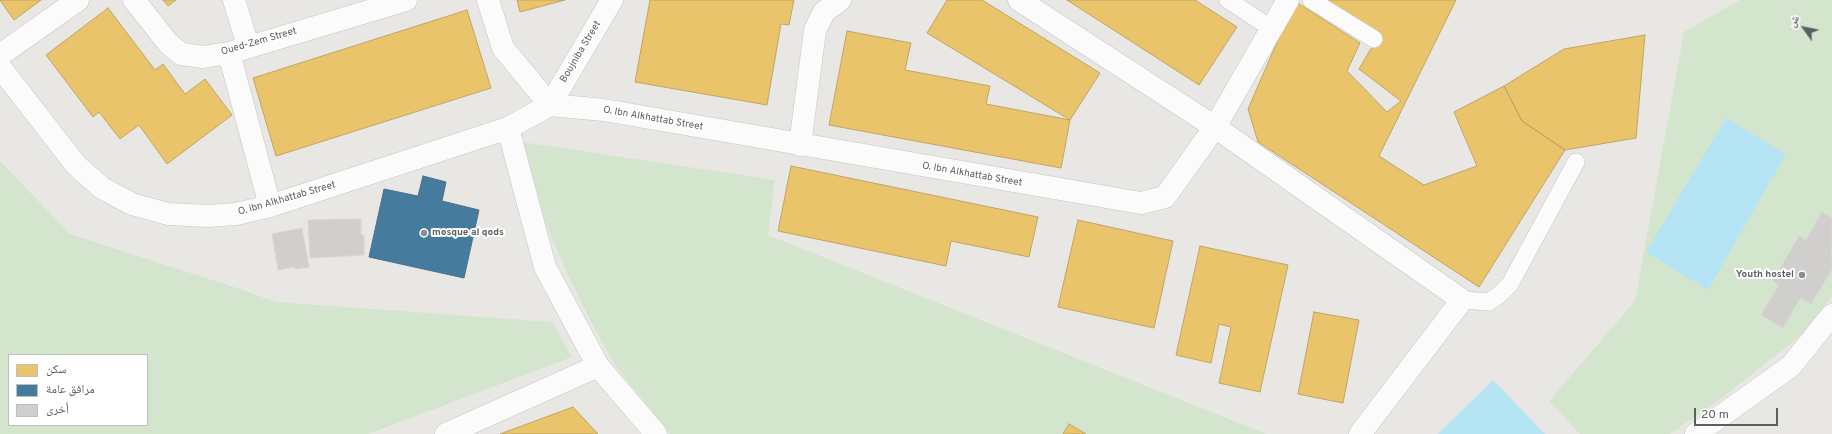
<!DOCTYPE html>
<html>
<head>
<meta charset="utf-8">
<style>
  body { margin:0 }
  #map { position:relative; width:1832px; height:434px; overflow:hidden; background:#e9e7e3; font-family:Overpass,"Noto Naskh Arabic",sans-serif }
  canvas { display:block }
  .legend { position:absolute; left:8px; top:354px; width:140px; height:72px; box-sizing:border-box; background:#fff; border:1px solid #bdbfc0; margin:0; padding:5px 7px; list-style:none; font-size:12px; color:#595e61 }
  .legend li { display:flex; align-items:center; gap:8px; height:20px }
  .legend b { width:20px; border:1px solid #bdbfc0 }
  .north { position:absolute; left:1784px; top:8px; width:40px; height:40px; -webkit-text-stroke:3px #fff; paint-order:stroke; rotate:303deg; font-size:11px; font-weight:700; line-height:16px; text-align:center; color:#595e61 }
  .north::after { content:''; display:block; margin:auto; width:14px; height:18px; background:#595e61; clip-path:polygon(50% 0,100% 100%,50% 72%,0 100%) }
  .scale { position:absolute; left:1694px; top:408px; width:84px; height:18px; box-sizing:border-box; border:2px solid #595e61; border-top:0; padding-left:5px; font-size:12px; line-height:14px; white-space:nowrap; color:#595e61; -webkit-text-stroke:3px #fff; paint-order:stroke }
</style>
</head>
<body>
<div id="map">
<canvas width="1832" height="434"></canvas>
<ul class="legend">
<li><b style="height:11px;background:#e9c46a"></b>سكن</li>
<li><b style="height:11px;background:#457b9d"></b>مرافق عامة</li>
<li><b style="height:11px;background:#d1cfcd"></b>أخرى</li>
</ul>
<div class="north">ش</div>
<div class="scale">20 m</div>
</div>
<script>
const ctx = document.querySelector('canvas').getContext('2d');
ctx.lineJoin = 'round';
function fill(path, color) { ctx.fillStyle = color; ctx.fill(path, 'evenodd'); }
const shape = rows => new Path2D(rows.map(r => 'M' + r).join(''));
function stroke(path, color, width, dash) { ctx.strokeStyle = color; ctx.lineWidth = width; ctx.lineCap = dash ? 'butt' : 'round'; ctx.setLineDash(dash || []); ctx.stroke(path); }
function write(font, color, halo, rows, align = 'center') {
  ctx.font = font + ' Overpass,sans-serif'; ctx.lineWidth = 4; ctx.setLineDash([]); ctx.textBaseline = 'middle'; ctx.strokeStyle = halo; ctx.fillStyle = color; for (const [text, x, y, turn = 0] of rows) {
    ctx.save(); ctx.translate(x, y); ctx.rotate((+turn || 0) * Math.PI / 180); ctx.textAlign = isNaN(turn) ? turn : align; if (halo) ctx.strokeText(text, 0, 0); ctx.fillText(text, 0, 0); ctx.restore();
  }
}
fill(shape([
  [1740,0,1832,0,1832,297,1809,328,1793,342,1714,404,1670,434,1580,434,1549,401,1635,301,1684,32],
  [522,142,775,180,768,235,1266,434,670,434,615,365,592,324,566,271,546,224,530,173],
  [0,161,70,234,243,290,276,302,552,322,572,357,368,434,0,434],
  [9,355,147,355,147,425,9,425]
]), '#d4e5ce');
fill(shape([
  [1726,118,1786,154,1708,290,1646,252],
  [1493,380,1545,434,1438,434]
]), '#b5e4f5');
const homes = shape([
  [0,0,41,0,14,20,0,0],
  [163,0,176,0,168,6,163,0],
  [517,0,565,0,520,12,517,0],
  [650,0,794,0,789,25,781,24,767,105,635,82,650,0],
  [947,0,982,0,1100,73,1070,120,927,33,947,0],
  [1067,0,1195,0,1237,27,1199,85,1067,0],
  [1323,0,1456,0,1379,156,1424,185,1477,166,1454,112,1504,86,1522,121,1565,150,1479,287,1258,142,1248,109,1295,1,1360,43,1347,71,1387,112,1401,101,1359,69,1379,35,1323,0],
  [108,8,155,70,163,64,185,94,205,79,232,115,167,164,139,125,120,139,99,112,93,117,46,55,108,8],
  [467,10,491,88,276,156,253,78,467,10],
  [847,31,911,43,905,70,990,86,986,104,1070,120,1061,168,829,125,847,31],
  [1645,35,1636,138,1565,150,1522,121,1504,86,1564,49,1645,35],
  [791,166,1038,217,1029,257,951,241,946,266,778,231,791,166],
  [1078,220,1173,241,1154,328,1058,307,1078,220],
  [1200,246,1288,265,1260,392,1219,383,1231,327,1219,324,1211,363,1176,355,1200,246],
  [1314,312,1359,320,1343,403,1298,394,1314,312],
  [573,407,598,434,500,434,573,407],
  [1069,424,1086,434,1063,434,1069,424]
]);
fill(homes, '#e9c46a');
stroke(homes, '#bea567', 1);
const public = shape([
  [423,176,446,182,442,201,479,210,464,278,369,257,384,189,418,196,423,176]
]);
fill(public, '#457b9d');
stroke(public, '#4b728b', 1);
const building = shape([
  [1822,212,1832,218,1832,250,1830,254,1832,255,1832,269,1811,304,1800,298,1783,328,1761,315,1779,285,1773,281,1799,236,1806,240,1822,212],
  [361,219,361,235,364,235,364,255,310,258,308,220,361,219],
  [302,228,309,267,295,269,294,267,278,270,272,234,302,228]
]);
fill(building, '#d1cfcd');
stroke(building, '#d8d6d2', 1);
const lane = shape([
  [1228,0,1272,29],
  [1311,0,1374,39],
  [1462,300,1489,302,1499,295,1510,284,1576,162]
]);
const street = shape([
  [134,0,168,43,181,54,203,57,229,53,406,0],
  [234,0,248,46],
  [488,0,503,48,550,105],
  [1019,0,1215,127,1462,300,1360,434],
  [229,53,270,206],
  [0,55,78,0],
  [0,67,76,165,102,188,132,204,168,214,208,216,236,214,270,206,508,128,550,105],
  [550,105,604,110,1141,203,1165,197,1215,127,1288,0],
  [550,105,612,0],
  [508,128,545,267,598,366,656,434],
  [800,145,815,30,824,12,840,0],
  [446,434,598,366],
  [1696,434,1791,366,1832,315]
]);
stroke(lane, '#c4c5c4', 18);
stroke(street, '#c4c5c4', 23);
stroke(lane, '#fcfbfb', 17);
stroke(street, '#fcfbfb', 22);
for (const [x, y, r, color] of [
  [424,233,4,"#8b8e8e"],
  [1802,275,4,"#8b8e8e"]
]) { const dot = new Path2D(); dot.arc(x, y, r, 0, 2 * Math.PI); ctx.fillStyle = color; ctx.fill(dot); stroke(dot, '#fff', 1.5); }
write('10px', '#595e61', '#fff', [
  ["Oued-Zem Street",259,42,-16],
  ["Boujniba Street",581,52,-59],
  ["O. Ibn Alkhattab Street",653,119,10],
  ["O. Ibn Alkhattab Street",972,175,10],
  ["O. ibn Alkhattab Street",287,199,-16]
]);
write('bold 10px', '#595e61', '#fff', [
  ["mosque al qods",432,233],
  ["Youth hostel",1794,275,"right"]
], 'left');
</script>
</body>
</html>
